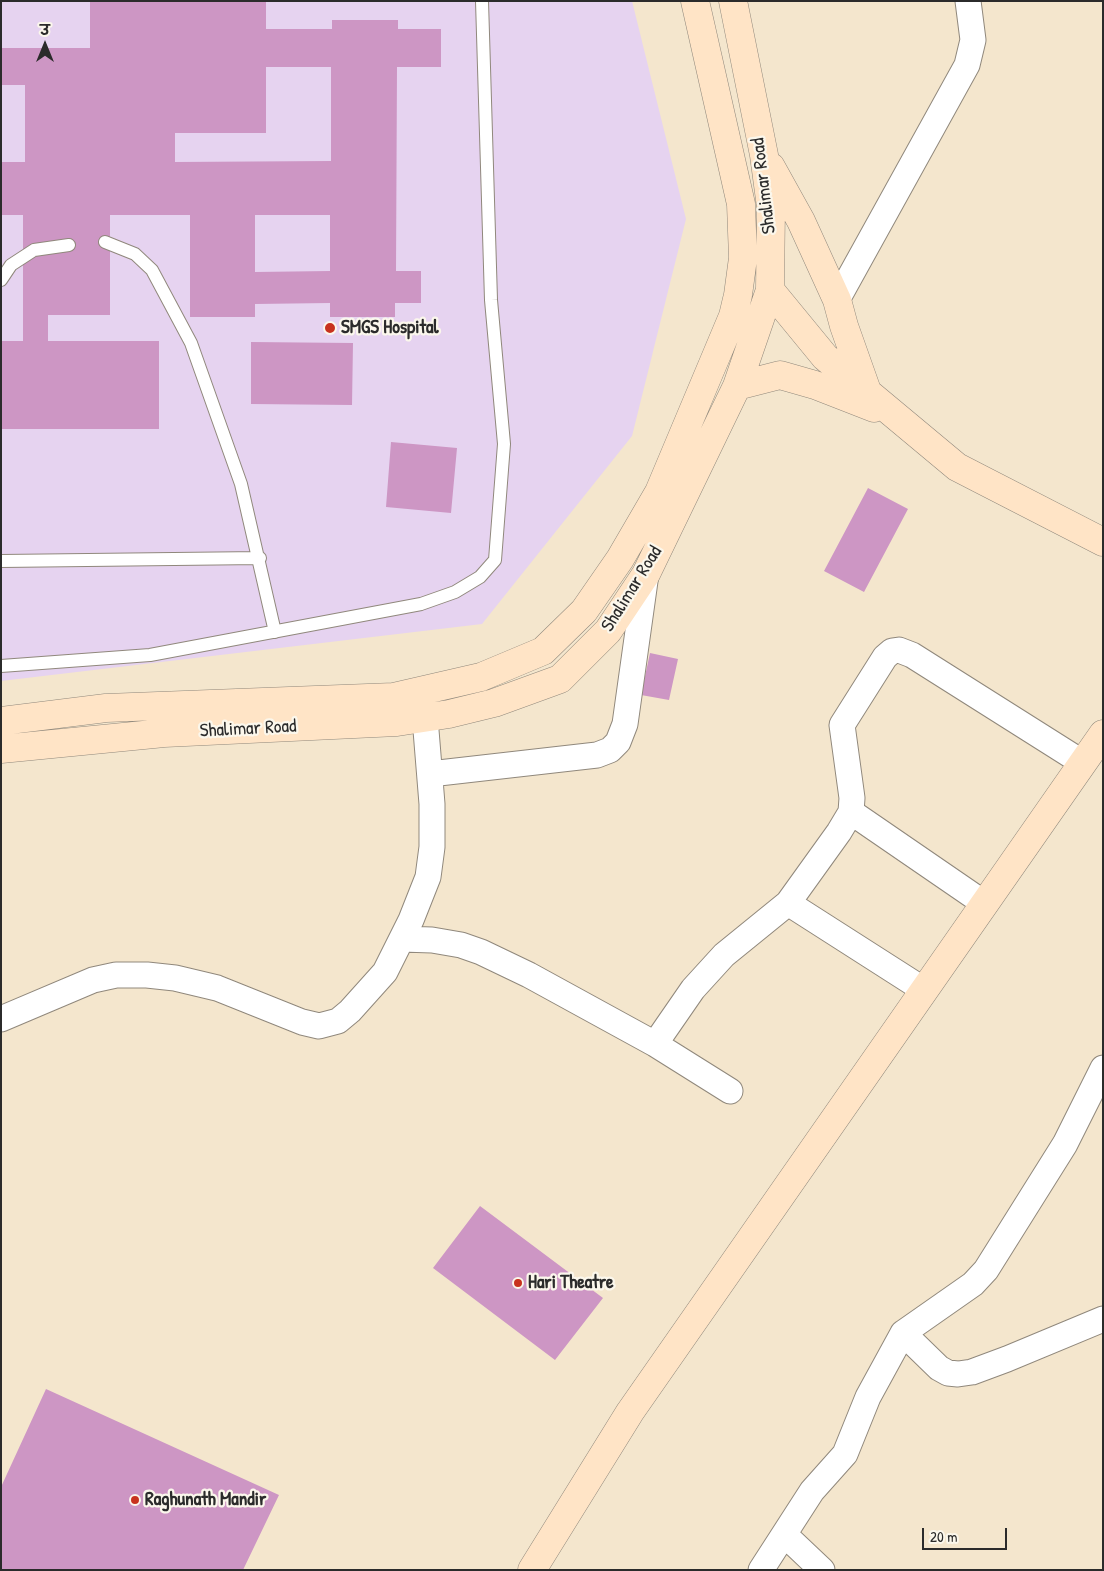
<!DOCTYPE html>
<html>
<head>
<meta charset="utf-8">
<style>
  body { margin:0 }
  #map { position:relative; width:1104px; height:1571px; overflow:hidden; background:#f4e6cd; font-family:"Patrick Hand","Playpen Sans Deva",sans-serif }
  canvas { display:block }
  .frame { position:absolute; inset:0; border:2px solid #2b2b2b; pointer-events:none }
  .north { position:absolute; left:20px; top:20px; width:50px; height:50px; -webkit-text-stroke:4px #fbf7ec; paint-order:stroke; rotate:0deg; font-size:14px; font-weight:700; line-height:20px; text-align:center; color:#2b2b2b }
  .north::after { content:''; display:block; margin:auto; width:18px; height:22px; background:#2b2b2b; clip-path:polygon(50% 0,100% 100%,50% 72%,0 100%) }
  .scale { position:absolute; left:922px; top:1528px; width:85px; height:22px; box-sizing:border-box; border:2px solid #2b2b2b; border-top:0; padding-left:6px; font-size:15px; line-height:18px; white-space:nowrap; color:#2b2b2b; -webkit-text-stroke:4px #fbf7ec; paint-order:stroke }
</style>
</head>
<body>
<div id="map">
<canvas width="1104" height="1571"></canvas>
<div class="frame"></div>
<div class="north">उ</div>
<div class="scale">20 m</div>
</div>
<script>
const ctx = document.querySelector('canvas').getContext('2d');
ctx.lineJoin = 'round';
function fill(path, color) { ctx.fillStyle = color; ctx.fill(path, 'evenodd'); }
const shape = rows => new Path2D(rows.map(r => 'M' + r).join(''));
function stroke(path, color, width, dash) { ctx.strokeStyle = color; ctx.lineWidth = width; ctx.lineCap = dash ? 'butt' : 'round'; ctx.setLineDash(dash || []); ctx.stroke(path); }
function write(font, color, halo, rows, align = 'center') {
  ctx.font = font + ' "Patrick Hand",sans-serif'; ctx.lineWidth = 4.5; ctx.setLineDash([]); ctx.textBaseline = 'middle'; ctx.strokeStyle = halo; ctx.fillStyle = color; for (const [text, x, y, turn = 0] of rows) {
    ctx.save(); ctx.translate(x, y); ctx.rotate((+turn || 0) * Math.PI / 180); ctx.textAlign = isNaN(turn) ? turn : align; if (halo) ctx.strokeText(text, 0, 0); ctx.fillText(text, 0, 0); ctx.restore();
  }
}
fill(shape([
  [1,1,632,1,686,219,632,436,482,624,1,681]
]), '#e6d3f0');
fill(shape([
  [90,1,266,1,266,29,332,29,332,20,398,20,398,29,441,29,441,67,397,67,396,271,421,271,421,303,395,303,395,317,330,317,330,303,255,304,255,317,190,317,190,215,110,215,110,315,48,315,48,341,159,341,159,429,1,429,1,341,23,341,23,215,1,215,1,162,25,162,25,85,1,85,1,48,90,48],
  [266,67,331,67,331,161,175,162,175,133,266,133],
  [255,215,330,215,330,271,255,272],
  [251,342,353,343,352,405,251,404],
  [391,442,457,448,451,513,386,507],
  [868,488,908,509,864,592,824,571],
  [650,653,678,659,669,700,641,695],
  [480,1206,603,1298,555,1360,433,1268],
  [46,1389,279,1495,243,1570,1,1570,1,1487]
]), '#cd96c4');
const lane = shape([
  [105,242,135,254,152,270,191,343,241,484,275,632],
  [1,280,11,265,34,250,69,245],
  [1,561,260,558],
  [1,666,150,655,421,604,455,592,480,577,495,560,504,444,491,300,482,1]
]);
const street = shape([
  [837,300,967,65,973,40,968,1],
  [430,774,597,755,610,750,618,742,625,724,646,574],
  [851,812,985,904],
  [788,903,924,990],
  [402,939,432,940,461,945,481,952,529,975,655,1044,730,1091],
  [1,1019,93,980,116,975,147,975,175,978,217,988,302,1022,319,1026,338,1021,350,1011,385,972,411,920,428,877,432,847,432,804,425,718],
  [655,1044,693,989,724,955,788,903,839,832,851,812,852,798,842,725,885,657,892,651,899,650,912,655,1083,763],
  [903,1333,939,1368,948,1373,958,1374,972,1372,1007,1359,1103,1319],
  [785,1535,822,1570],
  [761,1570,812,1491,845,1454,868,1397,903,1333,973,1284,986,1270,1065,1144,1103,1068]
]);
const secondary = shape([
  [771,167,801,221,837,300,844,326,867,391],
  [770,290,825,357,957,467,1103,542],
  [737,386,780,375,815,385,874,408],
  [1,721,106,708,394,697,481,677,543,651,584,611,620,559,659,492,733,316,738,295,743,258,741,204,695,1],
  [1,749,164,733,397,722,449,714,494,703,560,679,608,631,646,574,737,386,770,290,771,207,764,155,733,1],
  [532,1570,630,1412,1103,734]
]);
stroke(lane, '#90887c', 14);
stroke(street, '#90887c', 27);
stroke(secondary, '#90887c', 29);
stroke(lane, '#fff', 12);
stroke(street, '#fff', 25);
stroke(secondary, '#ffe4c6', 28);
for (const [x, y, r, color] of [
  [330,328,6,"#c8321e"],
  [518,1283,5,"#c8321e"],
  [135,1500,5,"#c8321e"]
]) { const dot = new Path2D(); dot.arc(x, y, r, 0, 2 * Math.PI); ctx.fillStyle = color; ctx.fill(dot); stroke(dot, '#fbf7ec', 2); }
write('19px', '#2b2b2b', '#fbf7ec', [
  ["Shalimar Road",764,186,-97],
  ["Shalimar Road",632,589,-58],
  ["Shalimar Road",248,729,-3]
]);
write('bold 19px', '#2b2b2b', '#fbf7ec', [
  ["SMGS Hospital",341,328],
  ["Hari Theatre",528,1283],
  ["Raghunath Mandir",145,1500]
], 'left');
</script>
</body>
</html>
